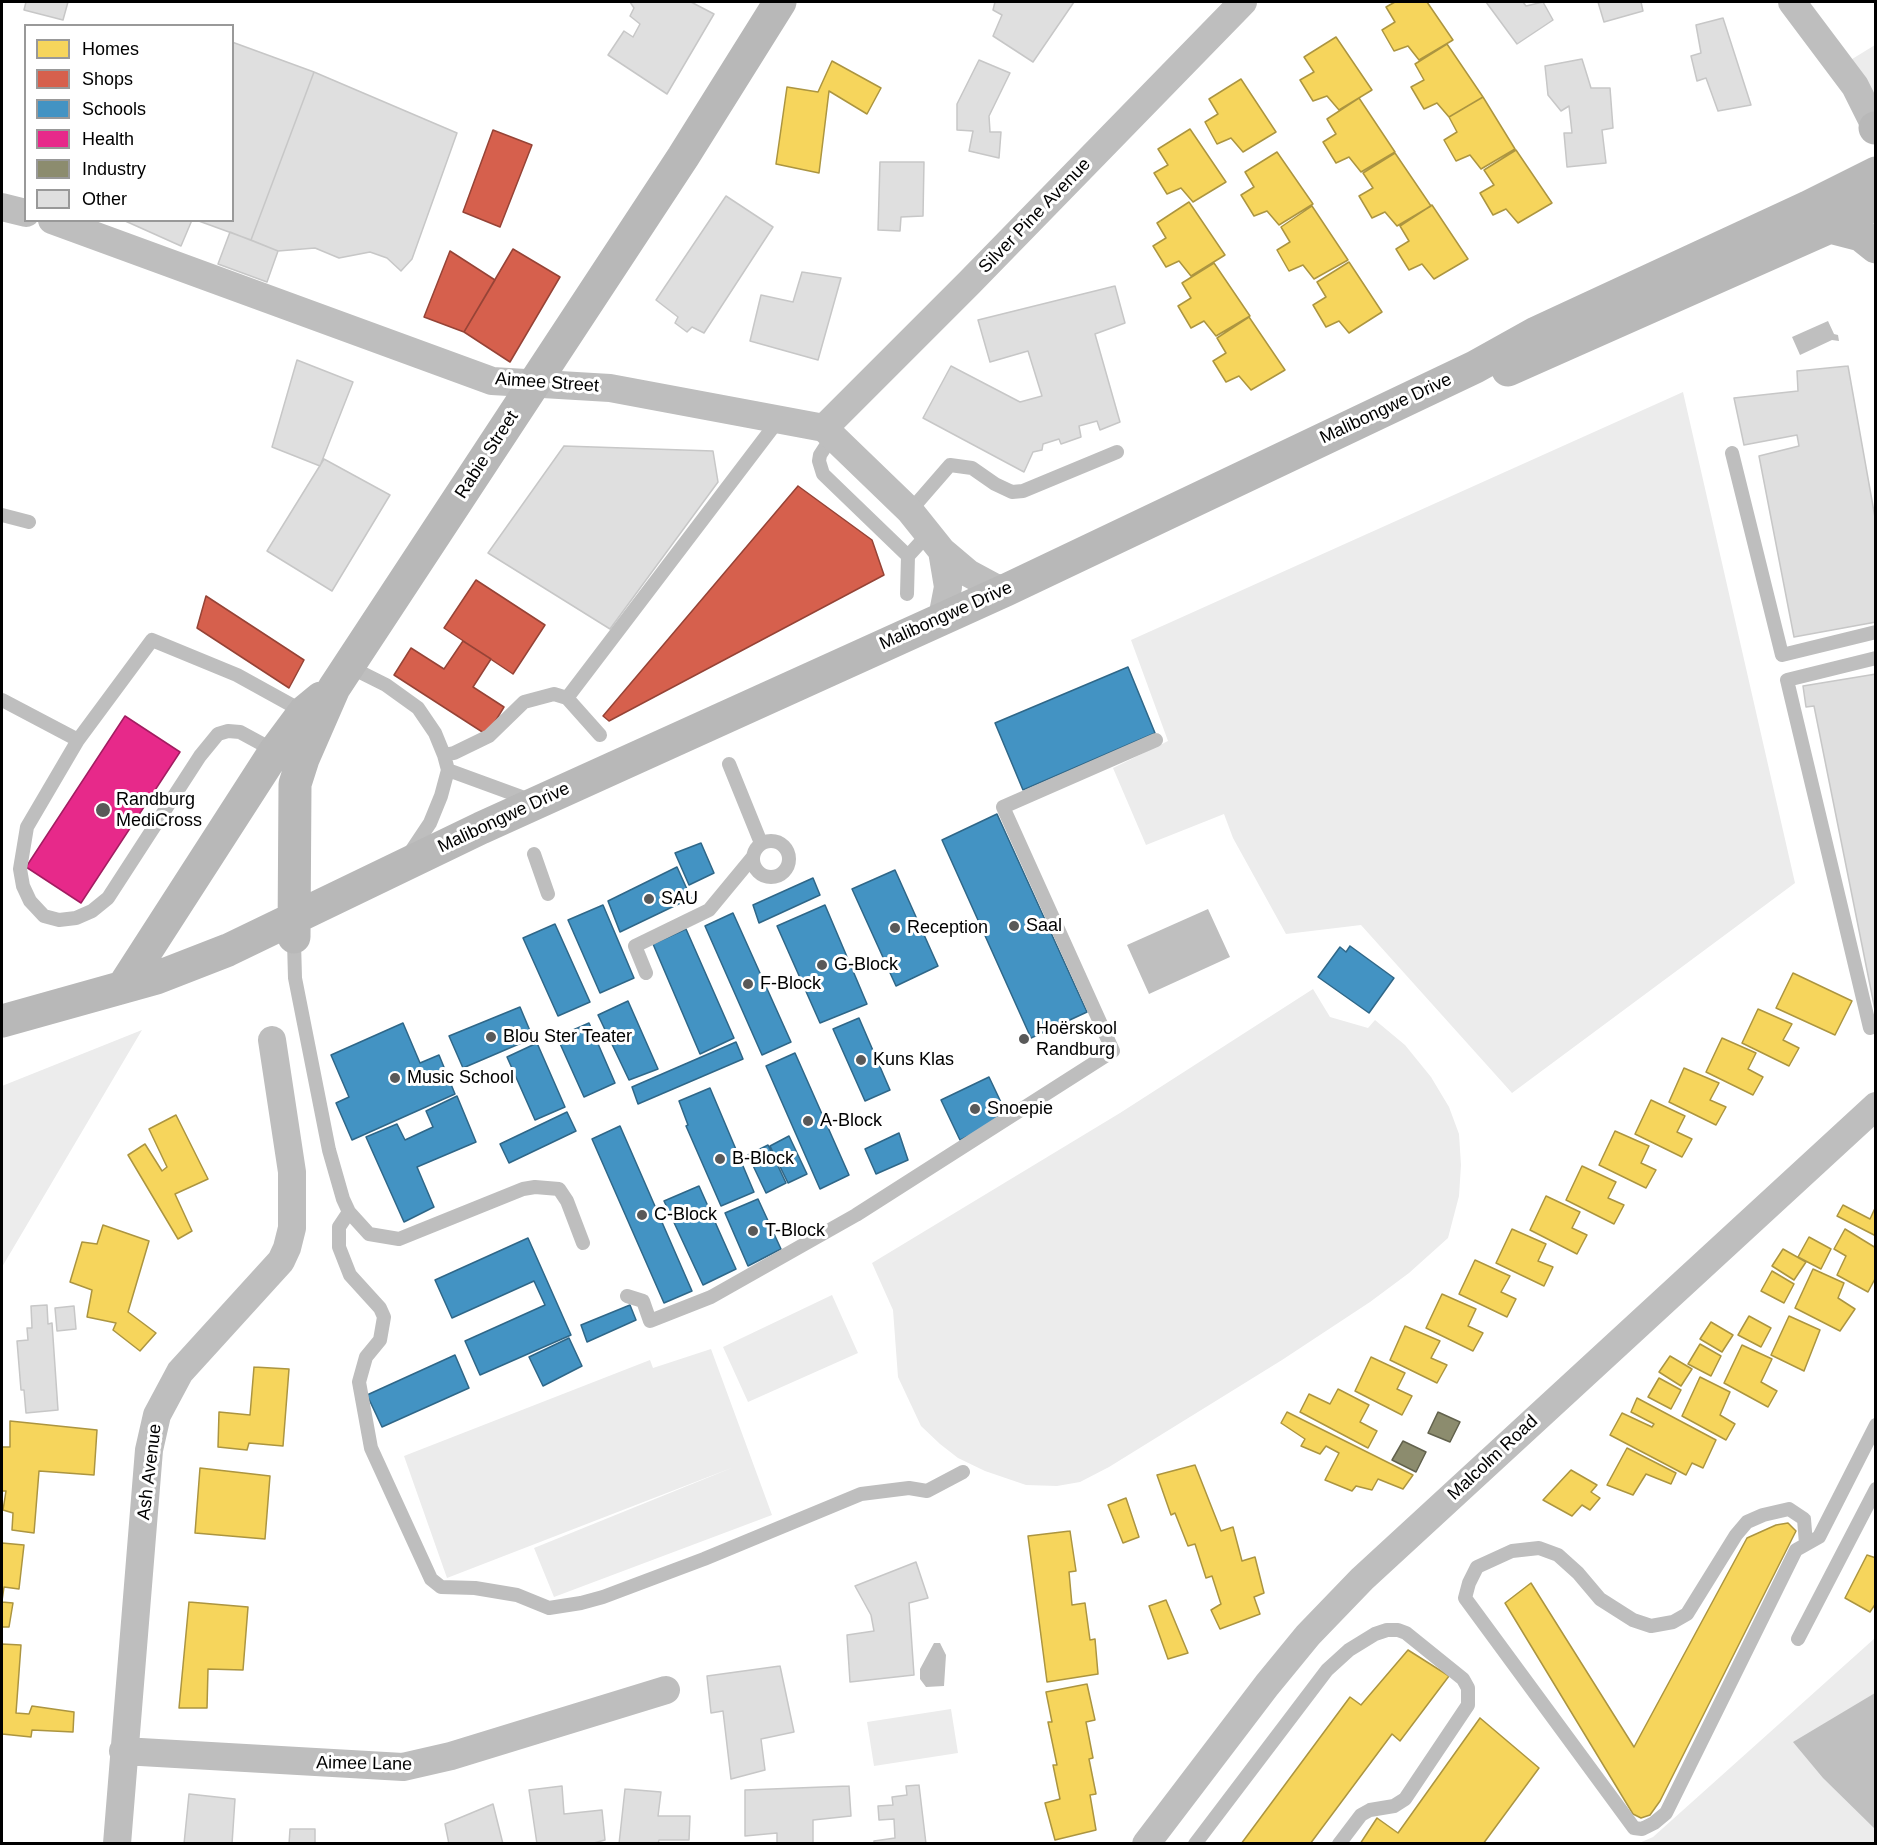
<!DOCTYPE html>
<html>
<head>
<meta charset="utf-8">
<style>
  body { margin:0 }
  #map { position:relative; width:1877px; height:1845px; overflow:hidden; background:#fff; font-family:Helvetica,sans-serif }
  canvas { display:block }
  .frame { position:absolute; inset:0; border:3px solid #000; pointer-events:none }
  .legend { position:absolute; left:24px; top:24px; width:210px; height:198px; box-sizing:border-box; background:#fff; border:2px solid #999; margin:0; padding:8px 10px; list-style:none; font-size:18px; color:#000 }
  .legend li { display:flex; align-items:center; gap:12px; height:30px }
  .legend b { width:30px; border:2px solid #999 }
</style>
</head>
<body>
<div id="map">
<canvas width="1877" height="1845"></canvas>
<div class="frame"></div>
<ul class="legend">
<li><b style="height:16px;background:#f6d55c"></b>Homes</li>
<li><b style="height:16px;background:#d6604d"></b>Shops</li>
<li><b style="height:16px;background:#4393c3"></b>Schools</li>
<li><b style="height:16px;background:#e7298a"></b>Health</li>
<li><b style="height:16px;background:#8c8c6e"></b>Industry</li>
<li><b style="height:16px;background:#dfdfdf"></b>Other</li>
</ul>
</div>
<script>
const ctx = document.querySelector('canvas').getContext('2d');
ctx.lineJoin = 'round';
function fill(path, color) { ctx.fillStyle = color; ctx.fill(path, 'evenodd'); }
const shape = rows => new Path2D(rows.map(r => 'M' + r).join(''));
function stroke(path, color, width, dash) { ctx.strokeStyle = color; ctx.lineWidth = width; ctx.lineCap = dash ? 'butt' : 'round'; ctx.setLineDash(dash || []); ctx.stroke(path); }
function write(font, color, halo, rows, align = 'center') {
  ctx.font = font + ' Helvetica,sans-serif'; ctx.lineWidth = 6; ctx.setLineDash([]); ctx.textBaseline = 'middle'; ctx.strokeStyle = halo; ctx.fillStyle = color; for (const [text, x, y, turn = 0] of rows) {
    ctx.save(); ctx.translate(x, y); ctx.rotate((+turn || 0) * Math.PI / 180); ctx.textAlign = isNaN(turn) ? turn : align; if (halo) ctx.strokeText(text, 0, 0); ctx.fillText(text, 0, 0); ctx.restore();
  }
}
fill(shape([
  [1875,45,1875,97,1844,64],
  [1683,392,1795,883,1512,1093,1361,925,1286,934,1233,838,1224,814,1146,845,1113,768,1168,741,1131,640],
  [1313,989,1330,1017,1368,1028,1375,1020,1405,1045,1431,1077,1449,1107,1459,1134,1461,1165,1459,1196,1448,1238,1409,1273,1370,1302,1282,1360,1109,1467,1080,1482,1057,1486,1026,1485,985,1471,958,1458,940,1444,921,1426,898,1377,893,1310,872,1263,1120,1113],
  [142,1030,2,1267,2,1086],
  [832,1295,858,1353,748,1402,723,1347],
  [711,1349,772,1515,554,1597,534,1548,734,1467,447,1578,404,1456,650,1360,653,1368],
  [1875,1638,1875,1843,1637,1844,1653,1837],
  [951,1709,958,1753,874,1766,867,1722]
]), '#ececec');
fill(shape([
  [1828,321,1834,334,1838,335,1839,341,1832,340,1800,355,1792,337],
  [1208,909,1230,957,1149,994,1127,945],
  [934,1643,940,1643,946,1655,944,1686,926,1687,920,1679,920,1669],
  [1875,1693,1875,1829,1823,1778,1793,1742]
]), '#bfbfbf');
const homes = shape([
  [1395,2,1427,2,1453,40,1419,60,1408,46,1394,51,1382,30,1395,22,1386,7,1395,2],
  [1336,37,1372,90,1339,110,1327,96,1313,101,1300,80,1314,72,1304,57,1336,37],
  [1447,44,1483,97,1449,117,1437,103,1424,109,1411,87,1424,80,1415,64,1447,44],
  [832,61,881,88,867,114,829,91,819,173,776,164,787,87,818,92,832,61],
  [1241,79,1276,132,1243,152,1231,138,1217,144,1205,122,1218,114,1209,99,1241,79],
  [1483,97,1515,149,1481,169,1470,155,1456,161,1444,140,1457,132,1449,117,1483,97],
  [1359,98,1395,152,1361,172,1349,157,1336,163,1323,142,1336,134,1327,119,1359,98],
  [1190,129,1226,182,1193,202,1181,188,1167,194,1154,173,1168,165,1158,149,1190,129],
  [1516,150,1552,203,1518,223,1506,209,1493,215,1480,193,1494,185,1484,170,1516,150],
  [1277,152,1313,204,1279,225,1267,211,1254,216,1241,195,1254,187,1245,172,1277,152],
  [1395,153,1431,206,1397,226,1385,212,1372,218,1359,196,1373,188,1363,173,1395,153],
  [1189,202,1225,255,1191,276,1179,261,1166,267,1153,246,1166,238,1157,223,1189,202],
  [1432,205,1468,259,1434,279,1422,264,1409,270,1396,249,1409,241,1400,226,1432,205],
  [1312,206,1348,260,1314,279,1303,265,1289,271,1277,250,1290,242,1281,227,1312,206],
  [1349,262,1382,312,1349,333,1339,321,1326,327,1313,305,1326,297,1317,282,1349,262],
  [1214,263,1250,316,1216,336,1204,321,1191,328,1178,306,1191,298,1182,283,1214,263],
  [1249,317,1285,370,1251,390,1239,376,1226,382,1213,361,1226,353,1217,338,1249,317],
  [1793,973,1852,1001,1835,1035,1776,1008,1793,973],
  [1758,1009,1792,1024,1783,1040,1799,1048,1789,1066,1742,1043,1758,1009],
  [1722,1038,1756,1053,1748,1069,1763,1077,1753,1095,1706,1072,1722,1038],
  [1684,1068,1719,1083,1710,1100,1726,1107,1716,1125,1669,1102,1684,1068],
  [1651,1100,1685,1116,1677,1132,1692,1139,1682,1157,1635,1134,1651,1100],
  [176,1115,208,1179,175,1194,192,1231,178,1239,128,1155,145,1144,162,1171,167,1167,149,1129,176,1115],
  [1615,1131,1649,1146,1641,1163,1656,1170,1646,1188,1599,1165,1615,1131],
  [1582,1166,1616,1182,1608,1198,1624,1205,1614,1224,1566,1200,1582,1166],
  [1546,1196,1580,1212,1572,1228,1587,1235,1577,1254,1530,1230,1546,1196],
  [1843,1205,1870,1219,1876,1206,1876,1236,1837,1216,1843,1205],
  [103,1225,149,1241,128,1312,156,1333,140,1351,113,1330,116,1323,87,1317,92,1290,70,1282,82,1242,97,1244,103,1225],
  [1512,1229,1546,1244,1538,1261,1553,1267,1544,1286,1496,1263,1512,1229],
  [1845,1229,1876,1248,1876,1277,1868,1292,1837,1275,1846,1256,1834,1249,1845,1229],
  [1809,1237,1831,1249,1821,1269,1798,1257,1809,1237],
  [1783,1249,1806,1262,1794,1280,1772,1266,1783,1249],
  [1475,1260,1510,1276,1501,1292,1516,1299,1507,1317,1459,1294,1475,1260],
  [1813,1269,1844,1283,1838,1298,1855,1309,1840,1331,1795,1308,1813,1269],
  [1772,1271,1794,1284,1784,1303,1761,1291,1772,1271],
  [1442,1294,1476,1309,1468,1326,1483,1333,1473,1351,1426,1328,1442,1294],
  [1749,1316,1771,1328,1761,1347,1738,1335,1749,1316],
  [1789,1316,1820,1330,1804,1371,1771,1355,1789,1316],
  [1711,1322,1733,1335,1722,1352,1700,1339,1711,1322],
  [1405,1326,1440,1341,1431,1358,1447,1365,1437,1383,1390,1360,1405,1326],
  [1700,1344,1721,1356,1711,1376,1688,1364,1700,1344],
  [1742,1345,1772,1359,1761,1382,1777,1391,1768,1407,1724,1383,1742,1345],
  [1670,1356,1692,1369,1681,1386,1659,1372,1670,1356],
  [1371,1357,1405,1373,1397,1389,1412,1396,1402,1415,1355,1391,1371,1357],
  [254,1367,289,1369,283,1446,249,1443,247,1450,218,1447,219,1412,250,1415,254,1367],
  [1700,1377,1730,1392,1720,1415,1735,1424,1726,1440,1682,1416,1700,1377],
  [1659,1378,1681,1390,1671,1409,1648,1397,1659,1378],
  [1338,1389,1369,1405,1360,1422,1377,1431,1368,1448,1300,1412,1309,1394,1330,1404,1338,1389],
  [1637,1398,1716,1440,1703,1468,1692,1463,1686,1475,1610,1435,1622,1413,1652,1427,1654,1424,1631,1412,1637,1398],
  [1287,1412,1413,1475,1403,1489,1378,1479,1372,1490,1356,1486,1352,1491,1325,1480,1339,1453,1326,1446,1320,1454,1301,1446,1305,1439,1281,1423,1287,1412],
  [10,1421,97,1430,94,1475,39,1471,34,1533,12,1530,13,1513,3,1510,6,1491,2,1491,2,1447,10,1447,10,1421],
  [1627,1448,1676,1473,1671,1484,1646,1474,1633,1495,1607,1485,1627,1448],
  [1195,1465,1221,1531,1233,1527,1242,1561,1255,1557,1264,1593,1254,1597,1260,1614,1220,1629,1211,1610,1221,1604,1212,1576,1206,1578,1195,1544,1188,1546,1175,1513,1171,1515,1157,1475,1195,1465],
  [200,1468,270,1476,265,1539,195,1533,200,1468],
  [1571,1470,1597,1485,1591,1492,1600,1498,1590,1510,1582,1505,1572,1516,1543,1500,1571,1470],
  [1126,1498,1139,1537,1123,1543,1108,1505,1126,1498],
  [1788,1523,1796,1531,1660,1801,1650,1815,1641,1818,1633,1814,1505,1603,1531,1583,1634,1747,1747,1538,1776,1525,1788,1523],
  [1070,1531,1076,1571,1069,1572,1072,1605,1085,1603,1090,1640,1095,1639,1098,1674,1047,1682,1028,1536,1070,1531],
  [2,1543,24,1545,19,1589,4,1587,2,1601,2,1543],
  [1867,1555,1876,1558,1876,1603,1870,1612,1845,1598,1867,1555],
  [1166,1600,1188,1653,1168,1659,1149,1606,1166,1600],
  [2,1602,13,1603,9,1627,2,1627,2,1602],
  [189,1602,248,1607,243,1670,208,1669,207,1708,179,1708,189,1602],
  [2,1644,21,1645,16,1713,29,1714,32,1706,74,1712,73,1732,32,1730,31,1737,2,1734,2,1644],
  [1408,1650,1449,1676,1400,1741,1392,1734,1310,1844,1241,1844,1350,1697,1361,1705,1408,1650],
  [1087,1684,1095,1720,1086,1722,1093,1758,1089,1759,1096,1794,1090,1795,1096,1830,1055,1840,1045,1803,1060,1799,1053,1765,1057,1765,1048,1722,1052,1722,1046,1692,1087,1684],
  [1480,1718,1539,1768,1483,1844,1360,1844,1377,1818,1398,1833,1480,1718]
]);
fill(homes, '#f6d55c');
stroke(homes, '#ac9540', 1.5);
const shops = shape([
  [493,130,532,145,500,227,463,212,493,130],
  [513,249,560,277,510,362,464,332,513,249],
  [450,251,495,280,464,332,424,317,450,251],
  [798,486,872,540,884,575,609,721,603,716,798,486],
  [476,580,545,625,513,674,444,628,476,580],
  [206,596,304,660,289,688,197,628,206,596],
  [463,641,491,659,473,687,504,707,487,735,394,675,411,648,444,669,463,641]
]);
fill(shops, '#d6604d');
stroke(shops, '#964336', 1.5);
const schools = shape([
  [1128,667,1155,733,1023,790,995,723,1128,667],
  [997,814,1087,1012,1031,1038,942,840,997,814],
  [701,843,714,873,689,885,675,853,701,843],
  [677,867,691,898,620,932,608,901,677,867],
  [895,870,938,966,896,986,852,889,895,870],
  [813,878,820,895,759,923,753,905,813,878],
  [603,905,634,978,600,993,568,920,603,905],
  [825,905,867,1004,820,1023,777,926,825,905],
  [733,913,791,1042,762,1055,705,926,733,913],
  [555,924,590,1002,558,1016,523,938,555,924],
  [686,929,734,1038,700,1054,653,944,686,929],
  [1350,946,1394,978,1369,1013,1318,977,1340,947,1346,952,1350,946],
  [628,1001,658,1069,629,1080,598,1015,628,1001],
  [520,1007,533,1038,463,1068,449,1036,520,1007],
  [859,1018,890,1090,865,1101,833,1029,859,1018],
  [403,1023,420,1063,439,1055,455,1094,352,1140,336,1103,349,1097,331,1055,403,1023],
  [589,1023,615,1083,584,1097,557,1037,589,1023],
  [736,1042,743,1059,638,1104,632,1087,736,1042],
  [537,1043,565,1107,535,1120,507,1057,537,1043],
  [795,1053,849,1175,820,1189,766,1066,795,1053],
  [989,1077,1008,1117,960,1140,941,1100,989,1077],
  [710,1088,754,1192,721,1206,686,1126,688,1125,679,1101,710,1088],
  [457,1096,476,1142,417,1167,434,1207,404,1222,366,1137,397,1124,405,1140,433,1127,426,1111,457,1096],
  [567,1112,576,1131,509,1163,500,1144,567,1112],
  [620,1126,692,1291,664,1303,592,1139,620,1126],
  [899,1133,908,1160,876,1174,865,1149,899,1133],
  [789,1136,807,1174,788,1183,770,1146,789,1136],
  [768,1145,786,1183,766,1193,748,1155,768,1145],
  [699,1186,736,1269,703,1285,664,1201,699,1186],
  [758,1199,781,1249,748,1266,725,1213,758,1199],
  [528,1238,571,1335,480,1375,465,1341,545,1305,534,1281,452,1318,435,1280,528,1238],
  [630,1305,636,1320,587,1342,581,1325,630,1305],
  [569,1338,582,1366,543,1386,529,1357,569,1338],
  [455,1355,469,1388,382,1427,367,1395,455,1355]
]);
fill(schools, '#4393c3');
stroke(schools, '#2f6788', 1.5);
const health = shape([
  [125,716,180,752,81,903,26,867,125,716]
]);
fill(health, '#e7298a');
stroke(health, '#a21d61', 1.5);
const industry = shape([
  [1438,1412,1460,1422,1450,1442,1428,1433,1438,1412],
  [1403,1441,1426,1452,1416,1472,1392,1460,1403,1441]
]);
fill(industry, '#8c8c6e');
stroke(industry, '#62624d', 1.5);
const building = shape([
  [23,2,68,2,63,20,24,10,26,2,23,2],
  [630,2,691,2,714,14,667,94,608,55,624,31,633,37,640,24,630,16,634,8,630,2],
  [995,2,1074,2,1033,62,993,36,1002,15,993,10,995,2],
  [1486,2,1523,2,1526,6,1543,2,1553,20,1517,44,1486,2],
  [1598,2,1641,2,1643,11,1604,22,1598,2],
  [1723,18,1751,105,1718,111,1706,78,1697,81,1691,56,1701,53,1696,25,1723,18],
  [232,42,314,72,251,240,196,220,232,220,232,42],
  [1582,59,1591,88,1610,88,1613,128,1602,130,1606,163,1567,167,1564,133,1572,133,1569,106,1561,111,1548,95,1545,66,1582,59],
  [979,60,1010,73,989,116,990,132,1001,132,999,158,969,151,973,131,957,130,957,104,979,60],
  [314,72,457,133,412,259,401,271,387,258,370,252,339,258,315,248,278,251,251,240,314,72],
  [880,162,924,162,923,216,901,217,900,231,878,230,880,162],
  [726,196,773,227,704,333,692,327,687,332,675,323,678,317,656,300,726,196],
  [123,220,192,220,181,246,123,220],
  [230,232,278,251,267,282,218,264,230,232],
  [802,272,841,278,818,360,750,341,761,295,793,302,802,272],
  [1115,286,1125,323,1095,334,1120,422,1100,430,1097,421,1079,426,1081,437,1061,444,1059,439,1043,444,1042,450,1033,452,1024,472,923,418,951,366,1020,402,1042,396,1028,351,990,362,978,320,1115,286],
  [297,360,353,382,320,466,272,447,297,360],
  [1848,366,1876,523,1876,622,1794,637,1759,456,1799,446,1797,435,1744,445,1734,398,1798,391,1797,371,1848,366],
  [564,446,713,451,718,482,610,629,488,553,564,446],
  [324,459,390,495,332,591,267,551,324,459],
  [1876,674,1876,1010,1875,1010,1814,706,1806,707,1803,686,1876,674],
  [47,1305,48,1324,52,1323,58,1410,26,1413,24,1390,21,1390,17,1341,28,1340,27,1328,32,1328,31,1306,47,1305],
  [74,1306,76,1329,57,1331,55,1308,74,1306],
  [916,1562,928,1598,909,1603,914,1675,850,1682,847,1635,874,1631,871,1615,855,1586,916,1562],
  [780,1666,794,1732,761,1739,765,1770,731,1779,723,1711,711,1713,707,1676,780,1666],
  [919,1785,926,1844,874,1844,874,1841,895,1838,894,1819,879,1820,878,1806,893,1805,892,1797,907,1795,906,1786,919,1785],
  [562,1786,564,1814,602,1810,605,1840,590,1844,537,1844,529,1790,562,1786],
  [849,1786,851,1816,813,1820,813,1844,777,1844,777,1833,745,1836,745,1790,849,1786],
  [625,1789,661,1792,658,1816,690,1816,689,1840,659,1840,658,1844,619,1844,625,1789],
  [189,1794,235,1799,232,1844,184,1844,189,1794],
  [493,1804,503,1844,449,1844,445,1824,493,1804],
  [290,1829,315,1829,315,1844,289,1844,290,1829]
]);
fill(building, '#dfdfdf');
stroke(building, '#c7c7c7', 1.5);
stroke(shape([
  [833,435,820,455,819,461,823,474,908,556],
  [1732,453,1782,655,1876,632],
  [910,511,950,465,972,468,995,484,1012,492,1023,491,1117,452],
  [2,515,29,522],
  [907,594,908,556,929,533],
  [348,666,386,685,418,708,435,733,444,755,448,770,441,796,430,823,410,853],
  [567,698,780,418],
  [2,700,78,740],
  [275,751,240,732,228,731,218,734,200,756,108,898,92,911,76,918,59,920,44,916,30,901,23,886,20,869,27,827,78,740,152,640,237,675,304,712],
  [444,755,454,753,489,736,524,702,554,694,567,698,600,735],
  [729,764,761,843],
  [448,770,530,800],
  '753 859a18 18 0 1 1 36 0a18 18 0 1 1-36 0Z',
  [534,854,548,894],
  [294,942,295,978,329,1150,343,1199,349,1212,369,1234,399,1239,523,1189,535,1187,559,1189,567,1201,583,1243],
  [646,973,635,946,709,910,752,858],
  [1870,1028,1787,680,1876,658],
  [349,1212,339,1227,339,1247,350,1275,380,1308,384,1317,380,1340,366,1357,359,1382,371,1448,431,1579,441,1587,475,1588,517,1595,549,1608,581,1603,603,1597,704,1559,861,1494,909,1488,927,1491,963,1472],
  [627,1296,643,1301,650,1321,711,1297,856,1215,1113,1051,1003,807,1156,740],
  [1806,1544,1804,1519,1789,1509,1763,1515,1747,1522,1736,1535,1687,1614,1673,1622,1651,1626,1633,1620,1600,1599,1578,1573,1558,1555,1539,1548,1512,1551,1477,1567,1469,1583,1465,1598,1634,1828,1642,1829,1654,1823,1666,1813,1796,1550,1819,1537,1876,1425],
  [1798,1639,1876,1489],
  [1195,1844,1327,1670,1349,1650,1375,1634,1387,1630,1398,1630,1406,1633,1463,1679,1468,1688,1468,1705,1405,1799,1394,1806,1370,1810,1361,1815,1339,1844]
]), '#bebebe', 14);
stroke(shape([
  [1792,2,1855,86,1876,128],
  [2,207,26,213],
  [52,220,492,381,610,388,824,428,910,511,942,551,968,573,994,587,1006,590],
  [824,428,969,283,1243,2],
  [942,551,948,587,942,618],
  [123,1751,403,1767,451,1756,666,1690],
  [117,1844,149,1450,157,1415,180,1372,281,1261,287,1248,292,1228,292,1172,272,1040],
  [1146,1844,1267,1685,1308,1635,1362,1579,1876,1106]
]), '#bebebe', 28);
stroke(shape([
  [1875,128,1876,128],
  [1830,227,1861,235,1876,247],
  [1508,370,1830,227,1876,204],
  [294,937,295,784,303,759,334,688,683,157,780,2],
  [123,987,275,751,304,712,321,698],
  [2,1021,156,978,228,950,481,828,1006,590,1475,367,1536,333,1808,207,1876,173]
]), '#b8b8b8', 33);
for (const [x, y, r, color] of [
  [103,810,8,"#595959"],
  [649,899,6,"#595959"],
  [1014,926,6,"#595959"],
  [895,928,6,"#595959"],
  [822,965,6,"#595959"],
  [748,984,6,"#595959"],
  [491,1037,6,"#595959"],
  [1024,1039,6,"#595959"],
  [861,1060,6,"#595959"],
  [395,1078,6,"#595959"],
  [975,1109,6,"#595959"],
  [808,1121,6,"#595959"],
  [720,1159,6,"#595959"],
  [642,1215,6,"#595959"],
  [753,1231,6,"#595959"]
]) { const dot = new Path2D(); dot.arc(x, y, r, 0, 2 * Math.PI); ctx.fillStyle = color; ctx.fill(dot); stroke(dot, '#fff', 2); }
write('18px', '#000', '#fff', [
  ["Silver Pine Avenue",1035,216,-46],
  ["Aimee Street",547,383,4],
  ["Malibongwe Drive",1386,409,-25],
  ["Rabie Street",487,455,-57],
  ["Malibongwe Drive",946,616,-24],
  ["Malibongwe Drive",504,818,-25],
  ["Malcolm Road",1493,1458,-43],
  ["Ash Avenue",150,1472,-83],
  ["Aimee Lane",364,1764,1]
]);
write('18px', '#000', '#fff', [
  ["Randburg",116,800],
  ["MediCross",116,821],
  ["SAU",661,899],
  ["Saal",1026,926],
  ["Reception",907,928],
  ["G-Block",834,965],
  ["F-Block",760,984],
  ["Hoërskool",1036,1029],
  ["Randburg",1036,1050],
  ["Blou Ster Teater",503,1037],
  ["Kuns Klas",873,1060],
  ["Music School",407,1078],
  ["Snoepie",987,1109],
  ["A-Block",820,1121],
  ["B-Block",732,1159],
  ["C-Block",654,1215],
  ["T-Block",765,1231]
], 'left');
</script>
</body>
</html>
